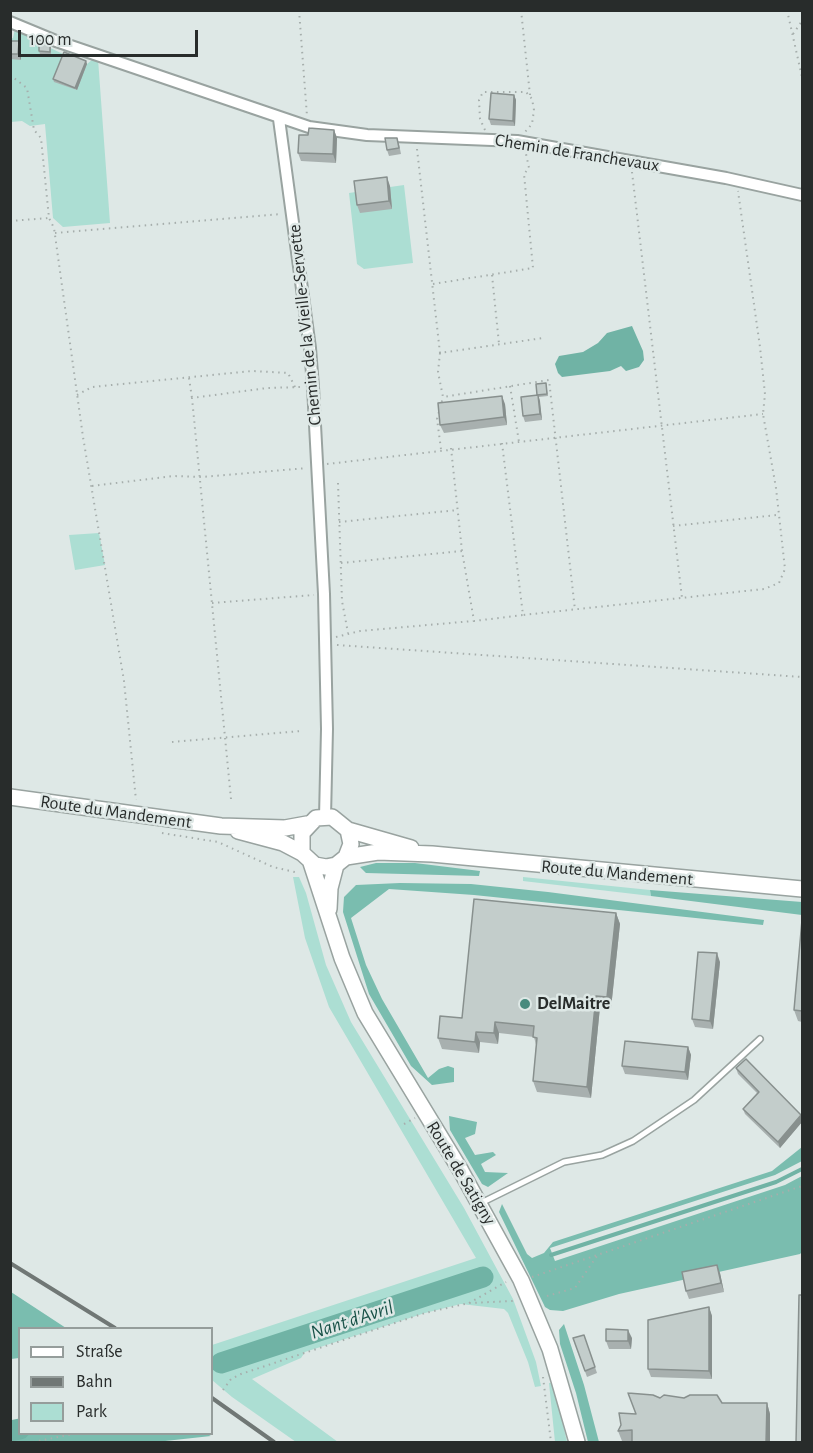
<!DOCTYPE html>
<html>
<head>
<meta charset="utf-8">
<style>
  body { margin:0 }
  #map { position:relative; width:813px; height:1453px; overflow:hidden; background:#dee8e6; font-family:"Alegreya Sans",sans-serif }
  canvas { display:block }
  .frame { position:absolute; inset:0; border:12px solid #282c2b; pointer-events:none }
  .legend { position:absolute; left:18px; top:1327px; width:195px; height:108px; box-sizing:border-box; background:#dee8e6; border:2px solid #959d9b; margin:0; padding:8px 10px; list-style:none; font-size:18px; color:#282c2b }
  .legend li { display:flex; align-items:center; gap:12px; height:30px }
  .legend b { width:30px; border:2px solid #959d9b }
  .scale { position:absolute; left:18px; top:30px; width:180px; height:27px; box-sizing:border-box; border:3px solid #282c2b; border-top:0; padding-left:8px; font-size:18px; line-height:21px; white-space:nowrap; color:#282c2b; -webkit-text-stroke:4px #dee8e6; paint-order:stroke }
</style>
</head>
<body>
<div id="map">
<canvas width="813" height="1453"></canvas>
<div class="frame"></div>
<ul class="legend">
<li><b style="height:8px;background:#fff"></b>Straße</li>
<li><b style="height:8px;background:#707775"></b>Bahn</li>
<li><b style="height:16px;background:#acded3"></b>Park</li>
</ul>
<div class="scale">100 m</div>
</div>
<script>
const ctx = document.querySelector('canvas').getContext('2d');
ctx.lineJoin = 'round';
function fill(path, color) { ctx.fillStyle = color; ctx.fill(path, 'evenodd'); }
const shape = rows => new Path2D(rows.map(r => 'M' + r).join(''));
function stroke(path, color, width, dash) { ctx.strokeStyle = color; ctx.lineWidth = width; ctx.lineCap = dash ? 'butt' : 'round'; ctx.setLineDash(dash || []); ctx.stroke(path); }
function write(font, color, halo, rows, align = 'center') {
  ctx.font = font + ' "Alegreya Sans",sans-serif'; ctx.lineWidth = 5; ctx.setLineDash([]); ctx.textBaseline = 'middle'; ctx.strokeStyle = halo; ctx.fillStyle = color; for (const [text, x, y, turn = 0] of rows) {
    ctx.save(); ctx.translate(x, y); ctx.rotate((+turn || 0) * Math.PI / 180); ctx.textAlign = isNaN(turn) ? turn : align; if (halo) ctx.strokeText(text, 0, 0); ctx.fillText(text, 0, 0); ctx.restore();
  }
}
fill(shape([
  [15,29,51,44,40,43,65,55,76,90,87,64,93,59,98,59,110,223,63,227,53,218,45,124,30,126,22,121,11,122,10,39,13,38],
  [404,185,413,263,364,269,357,264,349,193],
  [99,533,105,565,75,570,69,535],
  [293,877,299,877,306,893,326,965,351,1022,464,1208,513,1299,536,1362,541,1386,535,1387,528,1362,508,1313,504,1309,461,1304,425,1313,305,1352,301,1358,252,1379,338,1442,296,1442,232,1397,212,1380,212,1345,476,1258,329,1007,305,938],
  [482,1271,489,1283,227,1367,215,1357],
  [523,877,650,890,651,896,523,881],
  [549,1383,552,1383,556,1393,567,1442,555,1442]
]), '#acded3');
fill(shape([
  [376,863,415,863,480,871,479,876,366,873,360,867],
  [400,883,471,884,548,892,764,920,763,925,474,895,389,889,351,918,366,965,382,999,428,1078,439,1069,448,1066,454,1068,454,1082,432,1085,411,1066,369,994,343,912,344,897,356,885],
  [650,890,802,902,802,915,651,896],
  [449,1116,477,1122,475,1134,465,1138,475,1155,493,1152,496,1155,481,1164,485,1172,508,1173,488,1187,482,1184,450,1130],
  [802,1147,802,1161,775,1175,550,1248,555,1261,785,1185,802,1176,802,1252,800,1254,619,1294,563,1311,550,1310,545,1307,499,1212,502,1204,527,1254,532,1258,544,1253,553,1242,772,1171],
  [11,1292,66,1328,20,1328,19,1358,11,1359],
  [564,1324,584,1385,599,1442,588,1442,576,1393,560,1344,559,1330],
  [26,1434,207,1434,211,1436,156,1442,11,1442,11,1437]
]), '#7abdaf');
fill(shape([
  [632,326,643,351,644,360,639,367,626,371,621,366,610,371,562,377,558,373,555,364,559,356,583,352,598,343,607,333]
]), '#70b3a5');
stroke(shape([
  [551,1255,776,1182,802,1169]
]), '#70b3a5', 4);
stroke(shape([
  [221,1363,483,1277],
  [10,1431,20,1429]
]), '#70b3a5', 21);
const lane = shape([
  [481,1203,564,1162,602,1155,633,1141,694,1100,760,1039]
]);
const street = shape([
  [10,22,56,41,309,127,367,135,517,141,726,178,802,195],
  [279,119,310,348,313,387,324,594,327,729,325,817]
]);
const secondary = shape([
  [10,797,221,826,285,828,307,824],
  [348,830,411,848],
  [238,831,283,843,302,853,315,865,326,867,336,865,346,857,351,844,348,830,332,817,316,818,302,833,302,853],
  [346,857,378,852,432,854,802,889],
  [311,863,342,958,365,1013,461,1171,521,1280,550,1349,577,1442],
  [329,909,330,888,336,865]
]);
stroke(lane, '#99a3a0', 8);
stroke(street, '#99a3a0', 14);
stroke(secondary, '#99a3a0', 18);
stroke(shape([
  [299,10,307,116],
  [521,10,530,95],
  [787,10,802,77],
  [793,34,802,21],
  [10,75,27,88,34,130,41,138,49,218,54,228,83,437,124,681,136,800],
  [485,130,480,119,479,100,483,92,526,92,532,99,534,110,532,124,525,132],
  [417,149,440,353,543,338],
  [632,172,682,598],
  [10,221,49,218],
  [55,233,281,214],
  [492,275,499,344],
  [433,284,533,268,524,174,529,168,526,154],
  [440,353,438,372,443,397,549,380,575,610],
  [189,378,192,398],
  [510,386,519,442],
  [77,395,92,387,252,371,288,373,295,387],
  [502,443,523,615,764,589,779,583,785,569,776,488,763,414,765,394,760,347,738,191],
  [451,448,462,551,474,621,523,615],
  [441,449,437,419,443,397],
  [327,464,763,414],
  [338,483,342,601,348,633],
  [92,486,173,476,202,477,307,468],
  [339,522,458,510],
  [673,526,777,515],
  [341,563,462,551],
  [212,603,314,595],
  [336,637,360,631,473,621],
  [337,645,802,677],
  [172,742,301,731],
  [231,799,192,398,267,388,301,387],
  [162,833,218,842,273,867,299,873],
  [404,1124,415,1118],
  [532,1277,802,1186],
  [547,1296,575,1288,597,1256],
  [469,1303,506,1282],
  [543,1377,551,1442],
  [223,1390,231,1379,241,1374,425,1313,469,1303,513,1301],
  [33,1442,73,1434]
]), '#a6aeac', 2, [1.5, 4.5]);
stroke(lane, '#fff', 5);
stroke(street, '#fff', 10);
stroke(secondary, '#fff', 15);
stroke(shape([
  [10,1263,115,1328],
  [212,1398,274,1442]
]), '#707775', 4);
fill(shape([
  [10,41,19,41,21,47,21,60,10,59],
  [51,47,51,55,40,54,39,51],
  [86,61,87,64,77,90,54,82,53,79],
  [514,95,516,100,515,126,491,125,489,119],
  [334,130,337,138,336,163,301,161,298,153,308,135],
  [397,138,399,144,401,154,389,156,387,150],
  [390,186,392,209,360,213,357,205],
  [546,383,548,396,539,397,542,420,525,422,523,416],
  [505,404,507,425,444,433,440,425],
  [616,913,620,924,611,1008,600,1007,591,1098,537,1092,533,1081,536,1045,534,1037,499,1033,498,1044,480,1042,479,1053,442,1049,438,1038,462,1018],
  [802,920,802,1022,798,1021,794,1010],
  [720,962,713,1029,695,1027,692,1019],
  [688,1047,691,1055,688,1080,625,1074,622,1066],
  [736,1068,802,1118,802,1122,780,1148,745,1114,743,1109,757,1093,738,1074],
  [720,1273,724,1292,689,1299,686,1291],
  [709,1307,712,1316,712,1379,651,1377,648,1369],
  [584,1335,597,1373,587,1377,573,1338],
  [632,1338,631,1349,609,1349,606,1341],
  [660,1398,684,1398,722,1403,767,1403,770,1414,770,1443,632,1443,632,1441,622,1441,618,1431,636,1414]
]), '#a8b0af');
fill(shape([
  [19,41,21,47,21,60,18,54],
  [86,61,87,64,77,90,75,88],
  [514,95,516,100,515,126,513,121],
  [334,130,337,138,336,163,333,154],
  [387,177,390,186,392,209,389,201],
  [538,395,540,401,542,420,540,414],
  [502,396,505,404,507,425,504,417],
  [616,913,620,924,611,1008,607,997],
  [717,953,720,962,713,1029,710,1021],
  [596,996,600,1007,591,1098,587,1087],
  [495,1022,499,1033,498,1044,494,1033],
  [476,1032,480,1042,479,1053,475,1042],
  [688,1047,691,1055,688,1080,685,1072],
  [801,1115,802,1122,780,1148,778,1142],
  [717,1265,720,1273,724,1292,721,1283],
  [709,1307,712,1316,712,1379,709,1371],
  [628,1330,632,1338,631,1349,628,1341],
  [767,1403,770,1414,770,1443,766,1443]
]), '#88908e');
const building = shape([
  [39,40,50,44,50,52,39,51,39,40],
  [10,41,19,41,18,54,10,54,10,41],
  [64,52,86,61,75,88,53,79,64,52],
  [491,93,514,95,513,121,489,119,491,93],
  [309,128,334,130,333,154,298,153,299,135,308,135,309,128],
  [385,138,397,138,399,148,387,150,385,138],
  [387,177,389,201,357,205,354,181,387,177],
  [546,383,547,394,537,395,536,384,546,383],
  [538,395,540,414,523,416,521,397,538,395],
  [502,396,504,417,440,425,438,403,502,396],
  [474,899,616,913,607,997,596,996,587,1087,533,1081,537,1038,533,1037,534,1026,495,1022,494,1033,476,1032,475,1042,438,1038,440,1016,462,1018,474,899],
  [802,920,802,1011,794,1010,802,920],
  [698,952,717,953,710,1021,692,1019,698,952],
  [625,1041,688,1047,685,1072,622,1066,625,1041],
  [746,1059,801,1115,778,1142,743,1109,759,1092,736,1068,746,1059],
  [717,1265,721,1283,686,1291,682,1272,717,1265],
  [799,1295,802,1295,802,1443,796,1443,799,1295],
  [709,1307,709,1371,648,1369,648,1320,709,1307],
  [606,1329,628,1330,628,1341,606,1341,606,1329],
  [584,1335,595,1367,585,1371,573,1338,584,1335],
  [628,1393,653,1395,660,1398,664,1395,684,1398,690,1395,717,1395,722,1403,767,1403,766,1443,632,1443,632,1430,618,1431,621,1425,619,1413,636,1414,628,1393]
]);
fill(building, '#c3cdcb');
stroke(building, '#88908e', 1.5);
for (const [x, y, r, color] of [
  [525,1004,6,"#488b7e"]
]) { const dot = new Path2D(); dot.arc(x, y, r, 0, 2 * Math.PI); ctx.fillStyle = color; ctx.fill(dot); stroke(dot, '#dee8e6', 2); }
write('18px', '#282c2b', '#dee8e6', [
  ["Chemin de Franchevaux",577,153,9],
  ["Chemin de la Vieille-Servette",305,325,-96],
  ["Route du Mandement",116,812,8],
  ["Route du Mandement",617,873,5],
  ["Route de Satigny",461,1173,59]
]);
write('bold 18px', '#282c2b', '#dee8e6', [
  ["DelMaitre",537,1004]
], 'left');
write('italic 20px', '#195248', '#dee8e6', [
  ["Nant d'Avril",352,1320,-18]
]);
</script>
</body>
</html>
